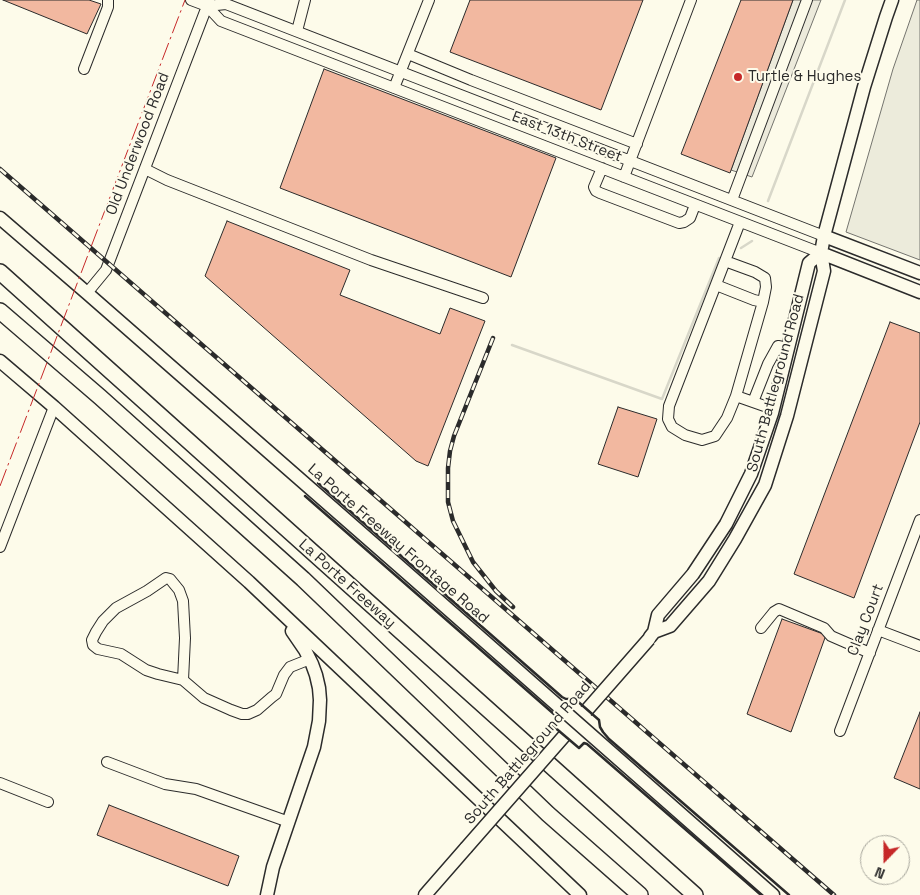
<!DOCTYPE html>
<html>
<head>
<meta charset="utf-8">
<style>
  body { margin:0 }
  #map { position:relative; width:920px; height:895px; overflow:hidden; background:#fdfbea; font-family:"Space Grotesk",sans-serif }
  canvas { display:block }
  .north { position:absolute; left:860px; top:835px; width:50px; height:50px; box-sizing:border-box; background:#fdfbea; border:1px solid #a9a89e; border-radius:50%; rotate:202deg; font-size:14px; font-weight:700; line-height:20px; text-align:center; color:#2b2b2b }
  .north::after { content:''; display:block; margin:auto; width:18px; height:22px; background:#c62828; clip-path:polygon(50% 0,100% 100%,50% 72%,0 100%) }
</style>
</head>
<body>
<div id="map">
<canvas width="920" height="895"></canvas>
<div class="north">N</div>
</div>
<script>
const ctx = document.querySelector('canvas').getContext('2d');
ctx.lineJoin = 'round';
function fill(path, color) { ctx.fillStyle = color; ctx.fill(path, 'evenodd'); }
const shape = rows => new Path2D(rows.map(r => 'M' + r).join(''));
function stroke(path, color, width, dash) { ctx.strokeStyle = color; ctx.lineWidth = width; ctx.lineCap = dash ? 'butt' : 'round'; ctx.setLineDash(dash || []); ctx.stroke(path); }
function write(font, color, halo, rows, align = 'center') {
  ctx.font = font + ' "Space Grotesk",sans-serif'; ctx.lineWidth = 4; ctx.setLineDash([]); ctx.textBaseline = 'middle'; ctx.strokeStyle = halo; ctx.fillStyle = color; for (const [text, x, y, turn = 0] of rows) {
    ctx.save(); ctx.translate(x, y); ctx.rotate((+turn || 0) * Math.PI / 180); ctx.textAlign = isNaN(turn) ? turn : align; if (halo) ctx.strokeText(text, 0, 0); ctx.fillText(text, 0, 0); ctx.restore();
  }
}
const green = shape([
  [917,0,920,0,920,260,846,232,893,69,917,0]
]);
fill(green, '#ecebdb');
stroke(green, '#74746e', 1);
const parking = shape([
  [793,0,821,0,752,177,731,170,793,0]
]);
fill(parking, '#eceadb');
stroke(parking, '#74746e', 1);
stroke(shape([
  [768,201,845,0],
  [741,248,752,241],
  [512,345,662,399,719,258]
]), '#d8d7c9', 2.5);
const building = shape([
  [3,0,89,0,101,4,87,34,3,0],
  [470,0,643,0,601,110,450,52,470,0],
  [741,0,793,0,730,173,681,154,741,0],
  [324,69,556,158,511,277,280,188,324,69],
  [227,221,350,270,340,295,440,334,450,308,485,321,428,466,416,461,205,276,227,221],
  [890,322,920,333,920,422,854,598,794,574,890,322],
  [618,407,657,419,638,477,598,464,618,407],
  [782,619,826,635,791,732,747,714,782,619],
  [920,712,920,789,894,778,920,712],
  [109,805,239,856,228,886,97,835,109,805]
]);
fill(building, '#f2b8a0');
stroke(building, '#2b2b2b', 1);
const minor = shape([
  [191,0,207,6,221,21,821,253],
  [207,6,226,4,824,236],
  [297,31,305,0],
  [408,54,471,80,637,144],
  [84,69,108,7,108,0],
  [394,88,429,0],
  [602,168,594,187,596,191,600,193,679,223,684,222,690,218,695,205],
  [145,169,167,180,371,260,483,298],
  [624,177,691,0],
  [732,200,807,0],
  [725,261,740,222],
  [716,285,754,300,763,302],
  [87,293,106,270,209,1],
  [736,396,727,418,715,436,702,440,685,435,672,427,668,419,669,406,725,261,755,272,765,278,766,287,763,302,736,396,773,409],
  [753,402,768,364,778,346,788,348],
  [0,547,54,407],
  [761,628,774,612,779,609,824,628,831,636,870,653],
  [878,630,920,646],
  [183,680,158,674,146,670,121,654,98,649,93,645,92,640,96,632,103,621,116,608,147,591,166,578,170,579,179,590,183,601,185,638,183,680,204,698,231,710,242,714,248,714,257,710,272,697,276,694,284,675,290,667,310,659],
  [840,731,920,520],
  [107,762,165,784,196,789,289,822],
  [0,783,48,802]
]);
const major = shape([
  [0,218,87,293,399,566,773,895],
  [824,236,920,273],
  [821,253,920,292],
  [0,361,54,407,249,582,580,895],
  [654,632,670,626,709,581,735,539,765,485,787,416,824,271,821,253,824,236,864,87,886,17,892,0],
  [650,637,654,632,658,615,693,574,726,524,751,474,772,413,809,263,821,253],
  [267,895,273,867,314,747,319,721,320,700,319,688,316,675,312,664,305,650,292,631],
  [425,895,466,848]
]);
const highway = shape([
  [0,272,695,895],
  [0,311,100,397,303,579,548,814,640,895]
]);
stroke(minor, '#2b2b2b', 12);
stroke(major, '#2b2b2b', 15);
stroke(highway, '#2b2b2b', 18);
stroke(minor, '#fdfbea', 10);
stroke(major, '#fdfbea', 12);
stroke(highway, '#fdfbea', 15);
const rail = shape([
  [0,169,834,895],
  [493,338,454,436,450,451,448,468,448,502,453,521,473,562,496,591,513,607]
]);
stroke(rail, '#2b2b2b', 4.5);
stroke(rail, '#fdfbea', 2.5, [8]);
const majorBridge = shape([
  [586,711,649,639],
  [466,848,565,735]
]);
stroke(majorBridge, '#2b2b2b', 15, []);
stroke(majorBridge, '#fdfbea', 12);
stroke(shape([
  [318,483,562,697,566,699,575,699,599,720,600,727,603,732,609,739,789,895],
  [305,496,555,715,556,719,552,725,579,748,584,743,587,744,761,895]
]), '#2b2b2b', 2.5);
stroke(shape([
  [0,486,185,0]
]), '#c62828', 1, [18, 4, 2.5, 4]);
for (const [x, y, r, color] of [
  [738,77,5,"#c62828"]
]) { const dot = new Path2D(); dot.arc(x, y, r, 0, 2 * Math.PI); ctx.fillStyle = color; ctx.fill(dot); stroke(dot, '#fdfbea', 2); }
write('15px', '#2b2b2b', '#fdfbea', [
  ["Turtle & Hughes",748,77]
], 'left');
write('15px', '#2b2b2b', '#fdfbea', [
  ["East 13th Street",567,137,21],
  ["Old Underwood Road",138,144,-69],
  ["South Battleground Road",776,383,-75],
  ["La Porte Freeway Frontage Road",398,544,41],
  ["La Porte Freeway",347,584,42],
  ["Clay Court",866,620,-69],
  ["South Battleground Road",528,753,-49]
]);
</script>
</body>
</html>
